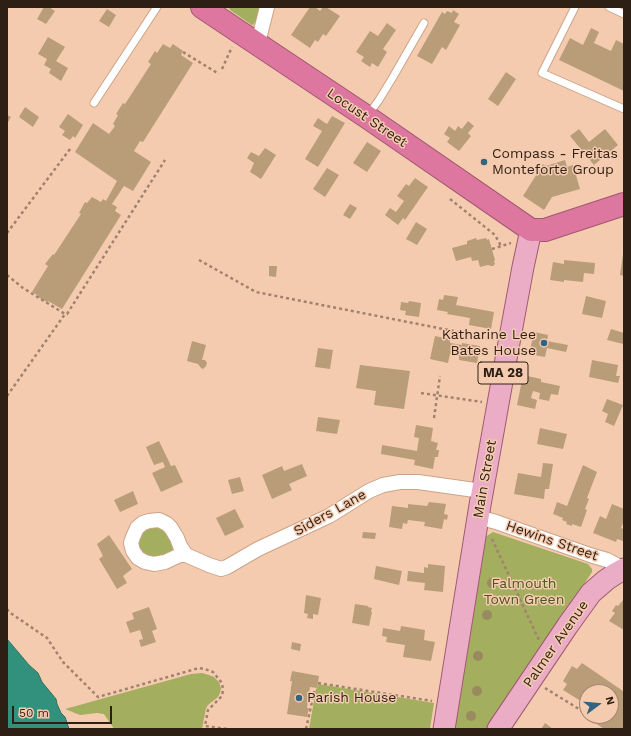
<!DOCTYPE html>
<html>
<head>
<meta charset="utf-8">
<style>
  body { margin:0 }
  #map { position:relative; width:631px; height:736px; overflow:hidden; background:#f5cbb0; font-family:"Work Sans",sans-serif }
  canvas { display:block }
  .frame { position:absolute; inset:0; border:8px solid #2e1f14; pointer-events:none }
  .north { position:absolute; left:579px; top:684px; width:40px; height:40px; box-sizing:border-box; background:#f5cbb0; border:1px solid #a58672; border-radius:50%; rotate:74deg; font-size:11px; font-weight:700; line-height:16px; text-align:center; color:#2e1f14 }
  .north::after { content:''; display:block; margin:auto; width:14px; height:18px; background:#306481; clip-path:polygon(50% 0,100% 100%,50% 72%,0 100%) }
  .scale { position:absolute; left:12px; top:706px; width:100px; height:18px; box-sizing:border-box; border:2px solid #2e1f14; border-top:0; padding-left:5px; font-size:12px; line-height:14px; white-space:nowrap; color:#2e1f14; -webkit-text-stroke:3px #f5cbb0; paint-order:stroke }
</style>
</head>
<body>
<div id="map">
<canvas width="631" height="736"></canvas>
<div class="frame"></div>
<div class="north">N</div>
<div class="scale">50 m</div>
</div>
<script>
const ctx = document.querySelector('canvas').getContext('2d');
ctx.lineJoin = 'round';
function fill(path, color) { ctx.fillStyle = color; ctx.fill(path, 'evenodd'); }
const shape = rows => new Path2D(rows.map(r => 'M' + r).join(''));
function stroke(path, color, width, dash) { ctx.strokeStyle = color; ctx.lineWidth = width; ctx.lineCap = dash ? 'butt' : 'round'; ctx.setLineDash(dash || []); ctx.stroke(path); }
function write(font, color, halo, rows, align = 'center') {
  ctx.font = font + ' "Work Sans",sans-serif'; ctx.lineWidth = 3; ctx.setLineDash([]); ctx.textBaseline = 'middle'; ctx.strokeStyle = halo; ctx.fillStyle = color; for (const [text, x, y, turn = 0] of rows) {
    ctx.save(); ctx.translate(x, y); ctx.rotate((+turn || 0) * Math.PI / 180); ctx.textAlign = isNaN(turn) ? turn : align; if (halo) ctx.strokeText(text, 0, 0); ctx.fillText(text, 0, 0); ctx.restore();
  }
}
fill(shape([
  [229,7,260,7,256,21,253,25,252,25,230,10],
  [157,527,163,528,174,546,173,549,168,555,153,559,138,551,137,540,140,535,145,530],
  [493,532,588,564,592,569,592,572,491,729,452,729,485,537],
  [202,673,209,675,214,677,219,682,221,688,220,693,218,697,208,705,206,708,202,729,114,729,104,714,97,713,80,715,65,709,191,674],
  [318,684,434,703,430,729,309,729,316,689,317,688]
]), '#a3ae5f');
const water = shape([
  [7,639,29,665,38,673,42,682,56,699,57,704,61,713,65,717,69,729,7,729,7,639]
]);
fill(water, '#32917c');
stroke(water, '#316f5d', 1);
fill(shape([
  [44,7,49,7,55,11,46,24,37,19],
  [310,7,315,7,320,11,323,7,326,7,340,16,326,36,323,34,318,42,315,40,310,48,291,35],
  [107,9,116,15,109,27,99,21],
  [453,10,459,14,454,22,460,25,446,50,442,47,432,64,417,56,442,12,445,14,447,11,452,13],
  [387,23,396,30,383,49,387,52,378,67,372,63,370,67,361,61,364,57,356,52,370,31,378,36],
  [591,28,599,32,594,43,611,51,616,40,624,44,624,91,559,60,570,38,583,45],
  [48,37,65,47,56,61,68,68,61,81,49,73,51,69,44,65,47,59,38,54],
  [163,44,170,48,173,44,183,51,181,55,193,63,143,142,140,141,134,151,151,162,133,191,124,186,112,204,117,207,115,211,121,215,62,309,48,301,47,302,38,297,39,296,32,292,48,266,45,264,53,254,54,255,81,214,79,213,85,202,87,203,92,197,101,202,103,199,106,201,117,181,75,152,93,123,109,134,115,126,113,124,118,115,116,114,123,103,125,104,151,64,148,62,155,51,157,53],
  [506,72,516,79,498,106,488,99],
  [25,107,39,117,33,127,19,117],
  [68,114,83,125,75,138,73,136,70,140,62,135,65,131,59,127],
  [7,115,11,117,7,124],
  [332,116,345,123,318,167,305,159,322,131,313,126,318,118,327,124],
  [468,121,474,126,468,133,471,136,459,151,447,142,450,138,444,134,449,126,455,131,458,126,462,129],
  [579,129,589,142,605,129,618,145,594,165,570,136],
  [367,142,381,151,367,172,353,163],
  [265,148,276,155,261,179,250,172,254,163,247,158,251,152,259,156],
  [565,160,567,167,573,165,580,189,552,197,544,210,523,196,543,164,546,166],
  [327,168,339,175,325,197,313,189],
  [415,178,428,187,405,220,403,218,398,225,385,215,390,208,396,212,404,201,397,196,406,184,409,186],
  [350,204,357,208,350,219,343,215],
  [416,222,427,229,417,245,406,239],
  [476,238,477,240,486,238,487,240,489,239,495,260,494,261,495,264,493,266,491,266,488,265,480,267,478,260,472,261,471,257,456,261,452,248,467,244,467,241],
  [623,254,624,254,624,276,620,275],
  [564,260,595,263,594,274,584,273,583,282,564,280,564,282,550,280,553,262,564,264],
  [269,266,277,266,276,277,269,276],
  [444,295,458,297,456,305,494,312,491,329,469,325,470,318,447,314,448,312,437,310,439,299,443,300],
  [586,296,606,301,602,318,582,314],
  [409,301,421,303,419,317,405,315,406,311,400,310,401,302,408,303],
  [611,329,624,333,624,340,623,344,607,340],
  [534,332,548,335,547,341,568,345,566,352,547,348,545,357,529,354],
  [435,336,450,339,450,343,462,345,462,343,480,346,477,363,459,360,459,356,450,354,448,363,430,359],
  [192,341,206,345,202,360,205,360,207,363,206,366,203,369,201,368,198,364,187,361],
  [318,348,333,350,330,369,315,367],
  [592,360,618,365,616,376,620,376,618,383,589,377],
  [360,365,410,371,404,409,374,405,376,391,356,388],
  [523,375,541,379,541,382,560,386,558,395,551,394,549,401,539,399,540,393,533,391,531,398,537,400,535,409,517,405],
  [607,399,623,405,614,426,605,422,608,414,602,411],
  [318,417,340,420,337,434,316,431],
  [416,425,433,428,431,441,438,443,436,450,439,450,438,457,435,457,433,469,414,465,415,460,381,454,382,445,417,451,419,438,414,437],
  [540,428,567,434,563,449,537,444],
  [159,441,171,466,175,465,183,482,161,492,152,473,165,467,163,462,154,465,146,447],
  [543,463,553,464,549,489,545,489,544,499,514,494,518,473,541,477],
  [302,464,307,476,289,484,292,490,272,499,262,475,282,466,284,471],
  [583,465,597,472,587,498,589,499,585,509,587,510,581,527,572,524,572,526,566,524,567,522,562,520,563,518,553,514,557,502,567,506],
  [240,477,244,491,232,494,228,480],
  [133,491,138,504,120,512,114,500],
  [429,502,446,504,444,514,448,515,447,520,444,519,442,529,424,526,425,522,408,520,407,524,403,523,402,529,389,527,392,506,408,508,408,504,427,506],
  [612,504,624,509,624,521,621,528,624,529,624,537,623,541,617,539,616,542,593,533,600,516,606,519],
  [235,509,244,527,225,536,216,518],
  [363,532,376,533,375,539,362,538],
  [109,535,132,569,123,576,127,583,117,589,99,559,103,556,97,544],
  [428,564,445,566,443,592,424,590,425,583,407,581,408,571,424,573,424,567,428,568],
  [376,566,402,571,399,585,374,579],
  [306,595,321,598,318,615,313,614,313,619,307,618,308,614,304,613],
  [624,599,624,630,609,621,615,613,612,611,616,605,618,606],
  [355,604,368,606,368,607,372,608,371,612,372,612,369,626,352,623],
  [149,607,157,629,152,631,156,642,141,647,139,640,143,639,140,630,130,633,126,622,134,619,132,613],
  [401,626,425,630,424,640,435,642,431,661,403,657,405,645,386,642,387,637,382,636,383,628,400,631],
  [292,642,301,644,300,651,291,649],
  [582,663,623,691,624,689,624,729,604,729,588,718,589,716,611,716,611,692,587,692,587,705,563,690,567,684,563,681,572,666,577,669],
  [292,671,319,676,317,688,310,687,307,708,309,708,307,717,287,714,292,681,290,681],
  [545,723,553,729,541,729]
]), '#b89d78');
const lane = shape([
  [575,7,542,73,624,109],
  [609,7,624,14],
  [94,103,157,7],
  [368,115,379,100,393,77,424,23]
]);
const street = shape([
  [258,43,267,7],
  [478,517,496,522,593,556,607,560,624,569],
  [186,555,180,555,165,562,154,564,145,562,138,558,133,551,131,543,133,537,137,528,143,523,149,521,159,520,167,524,171,528,177,538,180,546,186,555,209,565,221,569,227,567,258,549,329,516,369,491,383,485,400,482,418,482,482,491]
]);
const primary = shape([
  [444,729,480,505,506,359,523,267,531,230],
  [498,729,568,625,591,593,606,580,615,574,624,569]
]);
const highway = shape([
  [202,7,367,117,531,230,545,230,624,204]
]);
stroke(lane, '#cba388', 9);
stroke(street, '#cba388', 16);
stroke(primary, '#a0586f', 23);
stroke(highway, '#a0586f', 24);
stroke(shape([
  [183,52,219,74],
  [222,69,232,47],
  [450,199,495,235,501,246],
  [7,233,70,149],
  [492,249,511,243],
  [199,260,256,292,494,339],
  [7,275,23,288,65,314,67,314,165,160],
  [421,393,482,402],
  [7,396,65,314],
  [434,418,440,376],
  [492,539,539,640],
  [7,609,9,612,47,638,63,662,98,697,199,668,205,669,213,672,222,683,223,690,222,696,208,710,205,726,227,729],
  [318,683,432,701],
  [545,688,587,714],
  [306,729,315,688]
]), '#a1826e', 2.5, [3, 3]);
stroke(lane, '#fff', 7);
stroke(street, '#fff', 14);
stroke(primary, '#ebadc6', 21);
stroke(highway, '#dd77a0', 22);
ctx.fillStyle = '#998a60';
for (const [x, y] of [
  [492,583],
  [487,615],
  [478,656],
  [477,691],
  [471,716]
]) { ctx.beginPath(); ctx.arc(x, y, 5, 0, 2 * Math.PI); ctx.fill(); }
for (const [x, y, r, color] of [
  [484,162,4,"#306481"],
  [544,343,4,"#306481"],
  [299,698,4,"#306481"]
]) { const dot = new Path2D(); dot.arc(x, y, r, 0, 2 * Math.PI); ctx.fillStyle = color; ctx.fill(dot); stroke(dot, '#f5cbb0', 1.5); }
for (const [x, y, w] of [
  [503,373,50]
]) { const box = new Path2D(); box.roundRect(x - w / 2, y - 11, w, 22, 3); ctx.fillStyle = '#f5cbb0'; ctx.fill(box); stroke(box, '#2e1f14', 1); }
write('bold 13px', '#2e1f14', null, [
  ["MA 28",503,373]
]);
write('14px', '#2e1f14', '#f5cbb0', [
  ["Locust Street",367,118,34],
  ["Main Street",485,479,-80],
  ["Siders Lane",330,513,-29],
  ["Hewins Street",552,541,19],
  ["Palmer Avenue",556,644,-55]
]);
write('14px', '#2e1f14', '#f5cbb0', [
  ["Compass - Freitas",492,154],
  ["Monteforte Group",492,170],
  ["Katharine Lee",536,335,"right"],
  ["Bates House",536,351,"right"],
  ["Parish House",307,698]
], 'left');
write('14px', '#4d541f', '#f5cbb0', [
  ["Falmouth",524,584],
  ["Town Green",524,600]
]);
</script>
</body>
</html>
